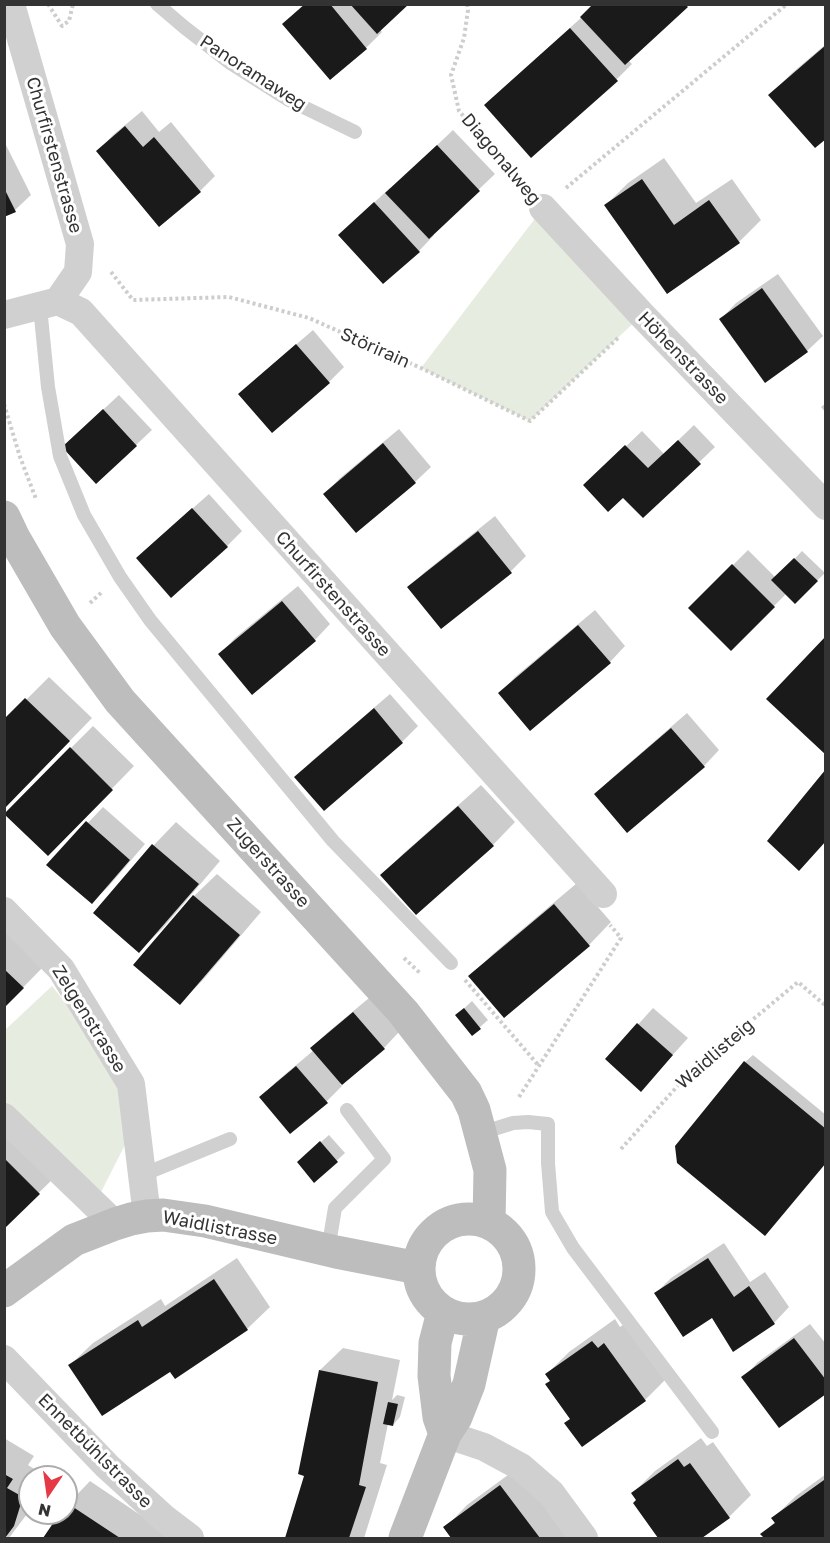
<!DOCTYPE html>
<html>
<head>
<meta charset="utf-8">
<style>
  body { margin:0 }
  #map { position:relative; width:830px; height:1543px; overflow:hidden; background:#fff; font-family:"Golos Text",sans-serif }
  canvas { display:block }
  .frame { position:absolute; inset:0; border:6px solid #333; pointer-events:none }
  .north { position:absolute; left:18px; top:1465px; width:60px; height:60px; box-sizing:border-box; background:#fff; border:2px solid #adadad; border-radius:50%; rotate:193deg; font-size:16px; font-weight:700; line-height:24px; text-align:center; color:#333 }
  .north::after { content:''; display:block; margin:auto; width:21px; height:27px; background:#e63946; clip-path:polygon(50% 0,100% 100%,50% 72%,0 100%) }
</style>
</head>
<body>
<div id="map">
<canvas width="830" height="1543"></canvas>
<div class="frame"></div>
<div class="north">N</div>
</div>
<script>
const ctx = document.querySelector('canvas').getContext('2d');
ctx.lineJoin = 'round';
function fill(path, color) { ctx.fillStyle = color; ctx.fill(path, 'evenodd'); }
const shape = rows => new Path2D(rows.map(r => 'M' + r).join(''));
function stroke(path, color, width, dash) { ctx.strokeStyle = color; ctx.lineWidth = width; ctx.lineCap = dash ? 'butt' : 'round'; ctx.setLineDash(dash || []); ctx.stroke(path); }
function write(font, color, halo, rows, align = 'center') {
  ctx.font = font + ' "Golos Text",sans-serif'; ctx.lineWidth = 6; ctx.setLineDash([]); ctx.textBaseline = 'middle'; ctx.strokeStyle = halo; ctx.fillStyle = color; for (const [text, x, y, turn = 0] of rows) {
    ctx.save(); ctx.translate(x, y); ctx.rotate((+turn || 0) * Math.PI / 180); ctx.textAlign = isNaN(turn) ? turn : align; if (halo) ctx.strokeText(text, 0, 0); ctx.fillText(text, 0, 0); ctx.restore();
  }
}
fill(shape([
  [543,208,642,315,530,421,421,368],
  [52,986,131,1084,135,1125,95,1204,5,1117,5,1030]
]), '#e6ecdf');
fill(shape([
  [304,4,407,4,380,29,382,32,366,48,330,78,284,24],
  [594,4,688,4,628,60,632,64,616,80,501,90,582,17],
  [826,44,826,137,770,95,792,73],
  [142,111,159,132,171,122,215,176,200,191,98,151,113,135],
  [453,130,495,174,432,234,434,235,419,251,355,220,390,188,391,189],
  [4,141,31,195,15,210,4,216],
  [664,158,696,203,732,179,761,220,739,242,667,292,606,205,628,183],
  [778,274,823,336,807,351,721,319,736,303],
  [313,330,344,367,329,382,240,394,256,379],
  [119,395,152,430,136,445,80,431],
  [826,403,826,413,821,407],
  [694,425,715,447,643,516,601,470,642,431,664,454],
  [399,429,431,467,415,482,325,494,340,478],
  [209,494,242,531,227,546,153,543],
  [495,516,526,556,511,571,409,587,425,572],
  [748,550,776,578,802,551,825,573,795,602,787,593,731,649,690,608],
  [298,586,330,624,315,640,220,654,235,638],
  [595,610,625,646,610,662,500,693,515,677],
  [49,677,92,718,27,785,4,722],
  [390,694,418,726,402,742,324,809,296,777,312,761],
  [687,713,719,750,704,766,596,794,611,779],
  [93,726,134,766,48,854,71,748],
  [481,785,515,822,493,845,416,913,382,875,404,853],
  [103,807,145,844,108,887,92,902,48,865],
  [176,822,220,861,162,929,139,951,95,913,154,845],
  [217,874,261,912,202,981,180,1003,136,965,194,896],
  [577,883,611,922,589,945,471,976,493,954],
  [4,925,45,965,4,1007],
  [369,998,399,1032,384,1048,340,1084,342,1086,326,1102,261,1097,276,1082,314,1050,312,1048,327,1033],
  [472,1001,488,1020,472,1034,457,1015],
  [653,1008,688,1038,641,1090,607,1059],
  [753,1055,826,1115,826,1163,745,1062],
  [4,1113,61,1171,4,1227],
  [329,1135,345,1153,315,1181,306,1155],
  [724,1243,750,1282,765,1272,789,1307,774,1323,712,1316,656,1293,671,1278],
  [237,1258,270,1307,247,1329,70,1365,93,1343,161,1299,165,1306],
  [615,1319,620,1327,627,1322,668,1377,645,1400,582,1445,571,1418,547,1374,569,1352],
  [810,1324,826,1344,826,1392,743,1378,758,1362],
  [343,1348,400,1360,392,1400,397,1395,405,1397,400,1417,393,1425,388,1424,380,1463,387,1465,364,1538,286,1538,306,1475,320,1370],
  [4,1438,34,1456,28,1465,44,1475,44,1477,30,1477,30,1510,9,1538,4,1538],
  [701,1438,707,1446,713,1442,751,1495,729,1517,699,1538,658,1538,659,1537,633,1493,655,1471],
  [523,1464,568,1538,453,1538,445,1528,467,1505],
  [826,1474,826,1538,766,1538,762,1534,776,1521,773,1518,796,1496],
  [90,1481,167,1533,164,1538,45,1538,62,1513,66,1513,66,1507,68,1504]
]), '#0003');
fill(shape([
  [305,4,330,4,367,49,330,80,282,24],
  [350,4,409,4,377,34],
  [593,4,685,4,688,7,625,65,580,17],
  [570,28,618,81,531,158,484,105],
  [826,45,826,139,815,148,768,95],
  [125,126,143,147,154,137,201,192,159,227,96,151],
  [437,145,480,191,429,239,385,193],
  [642,179,674,225,709,200,740,243,667,294,604,205],
  [4,188,16,212,4,217],
  [374,202,420,252,383,284,338,235],
  [762,288,808,352,765,383,719,319],
  [296,344,330,383,272,433,238,394],
  [103,409,137,446,96,484,62,447],
  [678,440,701,464,643,518,623,498,608,512,583,485,625,445,648,468],
  [383,443,416,483,356,533,323,494],
  [192,508,228,547,171,598,136,558],
  [478,531,512,573,441,629,407,587],
  [794,558,818,581,795,604,771,580],
  [732,564,775,607,731,651,688,608],
  [282,601,316,641,252,695,218,654],
  [578,625,611,663,530,731,498,693],
  [826,636,826,755,766,699],
  [25,698,70,741,4,809,4,719],
  [374,708,403,743,324,811,294,777],
  [671,728,705,767,627,833,594,794],
  [70,747,113,790,48,856,4,814],
  [826,769,826,841,799,871,767,841],
  [458,806,494,846,416,915,380,875],
  [86,821,130,860,92,904,46,865],
  [152,844,199,884,139,953,93,913],
  [193,895,240,935,180,1005,133,965],
  [554,904,590,946,504,1018,468,976],
  [4,969,24,988,4,1008],
  [464,1008,481,1029,472,1036,455,1015],
  [353,1012,385,1049,342,1085,310,1048],
  [637,1023,673,1055,641,1092,605,1059],
  [744,1061,826,1129,826,1163,765,1236,677,1163,675,1146],
  [296,1066,328,1103,290,1134,259,1097],
  [320,1141,338,1162,314,1183,297,1162],
  [4,1158,40,1194,4,1229],
  [708,1258,734,1297,749,1286,775,1324,733,1352,712,1318,683,1337,654,1293],
  [214,1279,248,1330,175,1379,170,1372,102,1416,68,1365,138,1320,142,1327],
  [794,1338,826,1380,826,1394,779,1428,741,1377],
  [592,1341,598,1348,604,1343,646,1401,582,1447,564,1423,570,1419,545,1384,550,1381,545,1374],
  [319,1370,378,1382,359,1485,366,1487,349,1538,285,1538,304,1476,298,1474],
  [388,1402,398,1404,393,1426,383,1424],
  [678,1459,684,1467,690,1463,730,1518,702,1538,658,1538,633,1503,636,1500,631,1493],
  [4,1474,13,1479,7,1488,23,1497,14,1526,5,1538],
  [824,1480,826,1482,826,1538,764,1538,760,1534,775,1523,771,1518],
  [500,1485,540,1538,451,1538,443,1527],
  [67,1503,120,1538,43,1538,60,1513,66,1513]
]), '#1a1a1a');
stroke(shape([
  [48,4,62,26,69,21,73,4],
  [467,4,468,10,464,38,451,75,459,111,523,185],
  [566,188,787,4],
  [111,272,133,300,229,297,309,318,421,368,530,421,620,336],
  [4,404,20,457,36,499],
  [90,603,102,592],
  [404,958,421,974],
  [465,980,539,1066],
  [519,1097,621,938,610,925],
  [621,1149,692,1070,798,982,826,1006]
]), '#cdcdcd', 4, [3, 3]);
stroke(shape([
  [157,4,184,27,229,62,289,100,355,132],
  [40,307,48,387,60,456,84,515,120,577,150,620,333,841,451,963],
  [481,1133,513,1123,528,1122,548,1124,548,1163,552,1212,573,1248,712,1432],
  [142,1175,230,1139],
  [328,1250,335,1208,384,1159,347,1110]
]), '#d0d0d0', 14);
stroke(shape([
  [11,4,80,244,78,272,58,301],
  [543,208,642,315,826,506],
  [4,315,58,301,81,312,603,894],
  [4,911,61,969,131,1084,147,1216],
  [4,1117,115,1224],
  [4,1359,107,1466,165,1519,190,1538],
  [445,1434,484,1447,521,1467,551,1493,584,1538]
]), '#d0d0d0', 28);
stroke(shape([
  [4,517,14,538,65,626,120,701,403,1012,466,1093,474,1110,490,1170,489,1222],
  '419 1269a50 50 0 1 1 100 0a50 50 0 1 1-100 0Z',
  [4,1291,74,1240,115,1224,131,1219,147,1216,163,1215,205,1221,336,1252,418,1268],
  [443,1312,435,1343,434,1376,439,1417,445,1434],
  [405,1538,445,1434,456,1417,469,1384,484,1317]
]), '#bdbdbd', 33);
write('18px', '#333', '#fff', [
  ["Panoramaweg",253,73,33],
  ["Churfirstenstrasse",54,155,74],
  ["Diagonalweg",501,159,50],
  ["Störirain",375,348,24],
  ["Höhenstrasse",683,358,46],
  ["Churfirstenstrasse",333,594,48],
  ["Zugerstrasse",268,863,48],
  ["Zelgenstrasse",89,1019,58],
  ["Waidlisteig",715,1054,-41],
  ["Waidlistrasse",220,1228,11],
  ["Ennetbühlstrasse",95,1451,45]
]);
</script>
</body>
</html>
